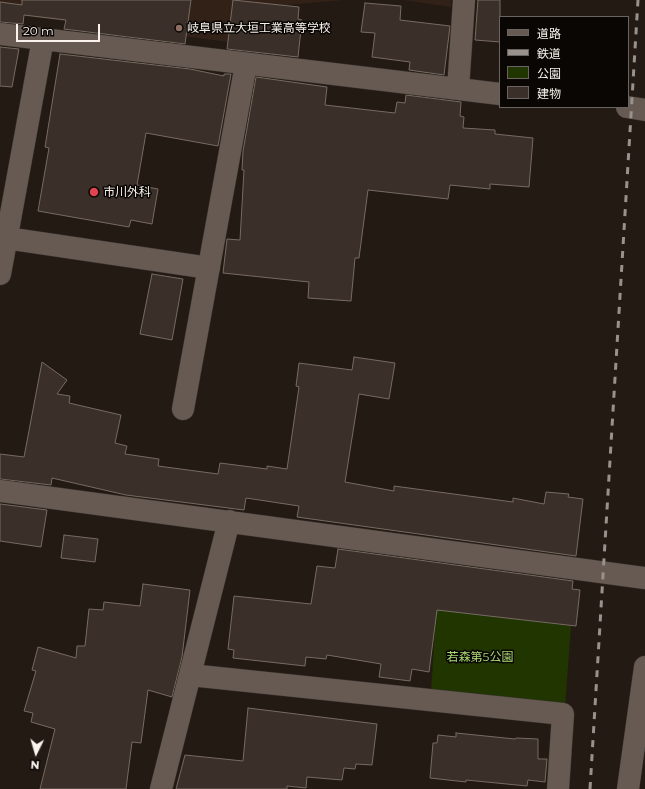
<!DOCTYPE html>
<html>
<head>
<meta charset="utf-8">
<style>
  body { margin:0 }
  #map { position:relative; width:645px; height:789px; overflow:hidden; background:#231a13; font-family:Montserrat,"Noto Sans JP",sans-serif }
  canvas { display:block }
  .legend { position:absolute; left:499px; top:16px; width:130px; height:92px; box-sizing:border-box; background:#090604; border:1px solid #696461; margin:0; padding:5px 7px; list-style:none; font-size:12px; color:#f9f2ed }
  .legend li { display:flex; align-items:center; gap:8px; height:20px }
  .legend b { width:20px; border:1px solid #696461 }
  .north { position:absolute; left:16px; top:733px; width:40px; height:40px; -webkit-text-stroke:3px #090604; paint-order:stroke; rotate:185deg; font-size:11px; font-weight:700; line-height:16px; text-align:center; color:#f9f2ed }
  .north::after { content:''; display:block; margin:auto; width:14px; height:18px; background:#f9f2ed; clip-path:polygon(50% 0,100% 100%,50% 72%,0 100%) }
  .scale { position:absolute; left:16px; top:24px; width:84px; height:18px; box-sizing:border-box; border:2px solid #f9f2ed; border-top:0; padding-left:5px; font-size:12px; line-height:14px; white-space:nowrap; color:#f9f2ed; -webkit-text-stroke:3px #090604; paint-order:stroke }
</style>
</head>
<body>
<div id="map">
<canvas width="645" height="789"></canvas>
<ul class="legend">
<li><b style="height:5px;background:#665a52"></b>道路</li>
<li><b style="height:5px;background:#99918b"></b>鉄道</li>
<li><b style="height:11px;background:#203500"></b>公園</li>
<li><b style="height:11px;background:#3b3029"></b>建物</li>
</ul>
<div class="north">N</div>
<div class="scale">20 m</div>
</div>
<script>
const ctx = document.querySelector('canvas').getContext('2d');
ctx.lineJoin = 'round';
function fill(path, color) { ctx.fillStyle = color; ctx.fill(path, 'evenodd'); }
const shape = rows => new Path2D(rows.map(r => 'M' + r).join(''));
function stroke(path, color, width, dash) { ctx.strokeStyle = color; ctx.lineWidth = width; ctx.lineCap = dash ? 'butt' : 'round'; ctx.setLineDash(dash || []); ctx.stroke(path); }
function write(font, color, halo, rows, align = 'center') {
  ctx.font = font + ' Montserrat,"Noto Sans JP",sans-serif'; ctx.lineWidth = 3; ctx.setLineDash([]); ctx.textBaseline = 'middle'; ctx.strokeStyle = halo; ctx.fillStyle = color; for (const [text, x, y, turn = 0] of rows) {
    ctx.save(); ctx.translate(x, y); ctx.rotate((+turn || 0) * Math.PI / 180); ctx.textAlign = isNaN(turn) ? turn : align; if (halo) ctx.strokeText(text, 0, 0); ctx.fillText(text, 0, 0); ctx.restore();
  }
}
fill(shape([
  [0,0,345,0,240,9,237,43,0,13],
  [403,0,451,0,451,7]
]), '#312117');
fill(shape([
  [436,609,571,626,565,708,431,694]
]), '#203500');
const building = shape([
  [22,0,191,0,185,44,64,29,66,20,24,15,23,24,0,22,0,2,22,5,22,0],
  [233,0,299,7,298,19,302,20,298,57,227,49,233,0],
  [478,0,500,0,500,42,475,40,478,0],
  [365,3,401,6,400,20,450,26,444,75,409,70,410,62,372,57,375,33,361,32,365,3],
  [0,47,19,49,12,87,0,86,0,47],
  [60,54,190,69,224,76,224,74,231,74,218,146,146,133,137,185,158,189,152,224,131,220,129,227,38,211,49,148,45,147,60,54],
  [256,77,327,87,325,105,395,113,397,102,405,103,406,95,461,102,460,116,464,117,463,128,495,130,495,134,533,138,529,187,490,184,490,189,450,185,448,199,368,190,359,258,355,258,351,301,308,298,309,282,223,273,227,239,240,240,244,170,242,170,243,151,256,77],
  [152,274,183,279,172,340,140,334,152,274],
  [354,357,395,363,389,399,359,394,345,482,394,491,394,486,513,502,513,498,544,504,546,492,569,494,568,497,583,499,576,556,297,517,299,506,246,498,244,510,126,495,52,478,51,485,0,479,0,454,24,457,42,362,67,380,57,394,70,396,69,403,121,415,115,443,127,446,125,454,159,459,158,466,218,474,220,463,267,469,267,466,287,469,299,387,296,386,299,363,352,370,354,357],
  [0,504,47,510,41,547,0,541,0,504],
  [64,535,98,539,95,562,61,558,64,535],
  [338,549,573,581,572,589,580,590,576,626,437,610,429,672,412,669,410,681,379,677,381,664,327,655,326,659,306,657,305,666,233,658,234,650,228,649,234,596,311,604,317,566,335,568,338,549],
  [143,584,190,590,182,657,172,697,148,690,141,743,132,742,126,789,40,789,55,729,31,722,33,713,24,711,36,671,32,670,38,647,76,658,77,646,85,646,89,609,103,610,104,602,140,606,143,584],
  [248,708,377,724,372,765,356,764,355,769,344,768,342,780,307,777,306,788,287,786,287,789,176,789,185,755,243,761,248,708],
  [456,733,515,739,516,738,538,739,538,759,547,759,545,782,528,780,527,786,466,780,466,782,430,778,433,743,437,743,438,735,456,737,456,733]
]);
fill(building, '#3b3029');
stroke(building, '#776b63', 1);
const street = shape([
  [0,34,500,94],
  [458,89,464,0],
  [627,107,645,110],
  [6,238,209,268],
  [0,274,43,39],
  [183,409,246,64],
  [0,491,645,578],
  [190,675,563,714,558,789],
  [161,789,229,521],
  [628,789,645,667]
]);
stroke(street, '#3b3431', 23);
stroke(street, '#665a52', 22);
stroke(shape([
  [590,789,638,0]
]), '#99918b', 3, [7, 7]);
for (const [x, y, r, color] of [
  [179,28,4,"#8d6e63"],
  [94,192,5,"#e0444e"]
]) { const dot = new Path2D(); dot.arc(x, y, r, 0, 2 * Math.PI); ctx.fillStyle = color; ctx.fill(dot); stroke(dot, '#090604', 1.5); }
write('12px', '#f9f2ed', '#090604', [
  ["岐阜県立大垣工業高等学校",187,28],
  ["市川外科",103,192]
], 'left');
write('12px', '#abdb73', '#090604', [
  ["若森第5公園",480,657]
]);
</script>
</body>
</html>
